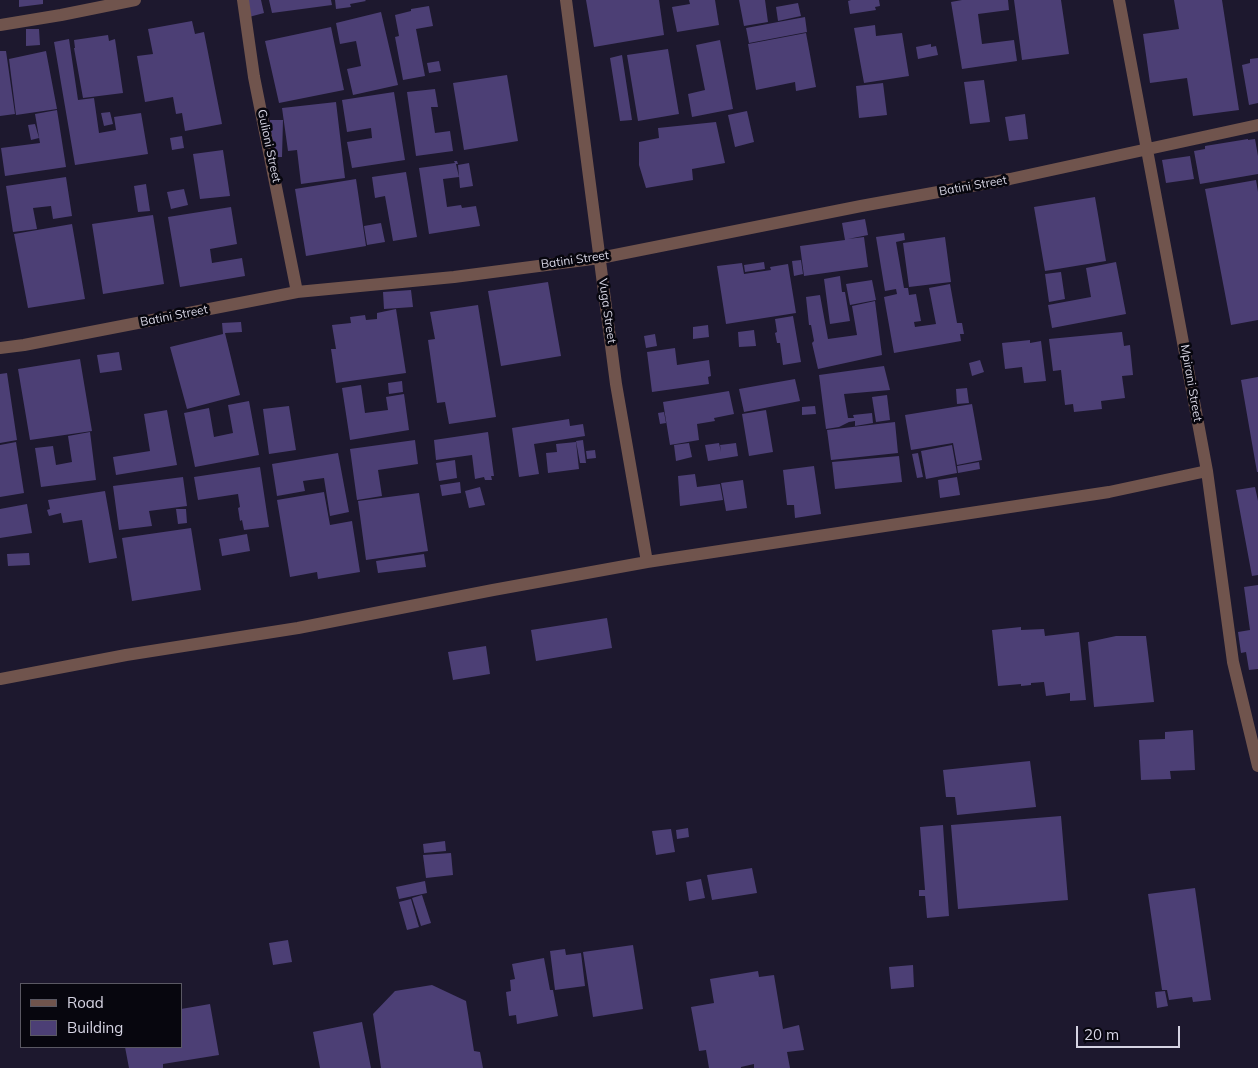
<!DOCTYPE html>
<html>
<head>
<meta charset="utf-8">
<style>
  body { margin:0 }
  #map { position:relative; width:1258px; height:1068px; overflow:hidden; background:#1d182e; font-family:Mulish,sans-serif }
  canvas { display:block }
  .legend { position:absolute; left:20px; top:983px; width:162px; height:65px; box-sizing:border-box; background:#07060e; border:1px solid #5a5863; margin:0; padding:6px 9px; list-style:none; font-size:15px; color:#d6d4e3 }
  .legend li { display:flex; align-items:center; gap:10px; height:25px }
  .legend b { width:25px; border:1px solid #5a5863 }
  .scale { position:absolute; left:1076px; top:1026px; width:104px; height:22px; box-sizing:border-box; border:2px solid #d6d4e3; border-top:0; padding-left:6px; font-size:15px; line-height:18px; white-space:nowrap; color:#d6d4e3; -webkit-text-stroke:4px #07060e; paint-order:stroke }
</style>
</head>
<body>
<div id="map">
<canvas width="1258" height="1068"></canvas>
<ul class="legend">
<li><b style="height:6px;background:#70544d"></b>Road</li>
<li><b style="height:14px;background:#4c3f75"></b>Building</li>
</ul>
<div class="scale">20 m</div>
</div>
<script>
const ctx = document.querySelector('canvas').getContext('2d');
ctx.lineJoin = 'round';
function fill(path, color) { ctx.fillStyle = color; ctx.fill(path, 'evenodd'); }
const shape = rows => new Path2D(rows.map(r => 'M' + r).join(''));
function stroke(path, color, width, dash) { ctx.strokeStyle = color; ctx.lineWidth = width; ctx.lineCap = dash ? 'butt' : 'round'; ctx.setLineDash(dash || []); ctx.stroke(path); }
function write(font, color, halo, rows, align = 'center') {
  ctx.font = font + ' Mulish,sans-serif'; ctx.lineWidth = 5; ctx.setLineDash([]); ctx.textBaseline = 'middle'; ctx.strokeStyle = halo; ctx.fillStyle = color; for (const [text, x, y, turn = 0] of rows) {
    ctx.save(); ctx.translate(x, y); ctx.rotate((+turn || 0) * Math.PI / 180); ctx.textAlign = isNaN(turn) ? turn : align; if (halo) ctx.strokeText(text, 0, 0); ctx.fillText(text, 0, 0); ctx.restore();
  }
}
fill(shape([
  [19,0,43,0,43,4,19,7],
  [245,0,261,0,264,13,249,17],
  [269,0,331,0,332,5,272,13],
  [335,0,365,0,366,1,350,4,351,7,336,9],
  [586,0,659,0,664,35,594,47],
  [689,0,715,0,719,25,677,32,672,7,690,4],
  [739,0,765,0,768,22,744,26],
  [851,0,879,0,880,6,875,7,876,10,850,14,848,1],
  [962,0,1008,0,1009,10,978,14,982,44,1014,40,1017,61,962,69,951,2],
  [1014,0,1061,0,1069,54,1022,60],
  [1174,0,1222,0,1239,110,1193,116,1187,78,1150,83,1143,34,1179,29],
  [798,3,801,16,778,21,776,7],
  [429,6,433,26,416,29,425,76,403,80,395,37,399,36,395,15,411,11,411,9],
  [381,12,398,85,353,95,347,69,361,66,356,41,340,44,336,23],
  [805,17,807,32,749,43,746,28],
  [192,21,195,34,204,32,222,124,185,131,182,113,176,114,173,97,145,102,137,56,153,54,148,29],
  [875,25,876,36,902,33,909,76,864,83,854,28],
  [331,27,344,90,279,103,265,41],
  [26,29,39,29,40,45,26,46],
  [806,33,816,87,796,91,795,82,756,90,748,44],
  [108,35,109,41,115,39,123,93,83,98,74,48,75,48,74,40],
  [69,39,78,100,94,98,99,133,116,130,114,117,141,113,148,154,75,165,54,42],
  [720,40,733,109,692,117,688,94,705,90,696,45],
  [931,44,931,47,936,46,938,55,918,59,916,47],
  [668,49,679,114,638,121,627,55],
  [0,51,6,51,15,114,0,116],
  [46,51,57,109,16,115,9,59],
  [622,55,632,120,620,121,610,58],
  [1258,58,1258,103,1249,105,1242,65,1250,63,1250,59],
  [439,61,441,71,429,73,427,63],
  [507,75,518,141,464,150,453,83],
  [984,80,990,122,970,124,964,82],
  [883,83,887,115,859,118,856,86],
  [435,89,438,107,431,107,435,133,450,131,453,151,416,156,407,92],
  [394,92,405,160,352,168,347,142,372,138,371,128,347,132,342,100],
  [336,102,345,178,301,184,297,150,288,151,282,108],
  [57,110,66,167,5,176,1,148,40,143,35,114],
  [747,111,754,142,735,147,728,115],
  [110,112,113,124,104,126,101,113],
  [1025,114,1028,139,1009,141,1005,117],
  [270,120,283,120,282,157,270,157],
  [716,122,725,163,692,169,693,180,646,188,639,165,639,142,659,138,658,128],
  [35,124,39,138,31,140,28,125],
  [182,136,184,148,172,150,170,138],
  [1248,139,1248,140,1255,139,1258,156,1258,174,1200,184,1194,151,1205,149,1205,146],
  [223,150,230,196,200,199,193,154],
  [1190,156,1194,179,1166,183,1162,160],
  [454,161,457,161,458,164,456,164,459,177,443,179,447,207,461,205,462,208,476,206,480,226,429,234,419,168,441,165,455,163],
  [469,163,473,186,460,188,458,165],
  [406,172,417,237,393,241,385,196,375,198,372,177],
  [66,177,72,216,53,219,51,206,33,208,37,229,13,232,6,186],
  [356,179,366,246,306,256,295,189],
  [1256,180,1258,192,1258,320,1231,325,1205,189],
  [146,184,150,211,138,212,134,186],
  [184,189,188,205,171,209,167,192],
  [1095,197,1106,261,1045,271,1034,207],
  [231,207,237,244,210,249,212,263,242,258,245,276,180,287,168,217],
  [153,215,164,284,103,294,92,224],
  [865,219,868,235,848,239,864,237,868,267,804,276,800,246,845,240,842,223],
  [381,223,385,242,367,245,364,226],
  [72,224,85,299,28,308,14,234],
  [904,233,905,240,896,242,904,288,908,288,909,295,916,294,921,321,914,322,915,327,936,324,929,288,950,284,957,323,962,323,964,334,960,334,961,341,894,353,884,297,897,294,896,289,885,291,876,237],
  [945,237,951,282,909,287,903,243],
  [801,260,803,274,794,276,792,261],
  [764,262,765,269,745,272,744,265],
  [1116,262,1126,314,1052,328,1048,305,1091,297,1086,268],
  [742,263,744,274,771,270,770,267,788,264,796,313,726,324,717,266],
  [1061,272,1065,299,1049,302,1045,274],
  [840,276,842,292,845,292,850,321,830,324,824,279],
  [872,280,876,300,850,305,846,284],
  [548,282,561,356,501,366,488,291],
  [411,290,413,307,384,309,383,292],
  [820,295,828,339,857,335,852,306,875,301,882,355,818,369,812,343,814,341,811,325,809,325,806,297],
  [478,305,496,417,449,424,445,402,437,403,428,340,435,339,430,312],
  [396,309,406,373,336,383,331,349,336,349,332,325,351,323,350,317,365,315,366,320,377,319,377,313],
  [793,316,801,362,783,365,780,343,777,343,775,333,777,332,775,319],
  [241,322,242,332,225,333,240,395,187,409,170,347,223,334,222,323],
  [708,325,709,337,693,339,693,327],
  [754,330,756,346,739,347,738,332],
  [1122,332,1124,346,1130,345,1133,375,1122,376,1125,398,1101,401,1102,409,1074,412,1073,404,1065,405,1061,370,1053,371,1049,339],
  [655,334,657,346,646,348,644,336],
  [1030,340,1030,343,1041,341,1046,381,1024,383,1022,367,1005,369,1002,343],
  [675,348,677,365,709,360,711,376,708,377,709,384,652,392,647,352],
  [119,352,122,370,100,373,97,355],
  [80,359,92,431,30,440,18,369],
  [980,360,984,372,972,376,969,363],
  [884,366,890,390,844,394,848,418,854,418,853,415,872,413,873,423,855,426,855,421,849,422,839,427,826,429,819,375],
  [7,373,17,440,0,443,0,374],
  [1258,377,1258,472,1257,472,1241,380],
  [795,379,800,401,744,412,739,389],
  [402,381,403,392,389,394,388,383],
  [361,385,365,413,388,410,386,397,404,394,409,430,350,440,342,388],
  [967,388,969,403,957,404,956,389],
  [729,391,734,414,714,418,715,421,697,424,699,440,670,445,663,402],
  [887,395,890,420,876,422,872,397],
  [249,401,259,455,195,467,184,413,209,408,214,437,233,433,228,405],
  [972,404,982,460,957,465,953,443,911,450,905,415],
  [289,406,296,450,269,454,263,409],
  [815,406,816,414,802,415,802,407],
  [167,410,177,465,116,475,113,457,150,451,144,414],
  [766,410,773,452,749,456,742,414],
  [664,412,666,423,660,424,658,413],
  [569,419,570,426,583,424,585,436,534,444,539,474,519,477,512,428],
  [895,422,898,453,831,460,827,430],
  [90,432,96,480,41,487,35,448,53,446,56,465,72,462,68,436],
  [488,432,494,476,491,476,492,480,485,480,484,477,475,479,472,455,436,460,434,440],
  [415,440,418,464,378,470,382,496,357,500,350,449],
  [583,440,586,463,580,463,576,441],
  [16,442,24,493,0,497,0,445],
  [576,442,579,469,548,473,546,453,557,452,556,444],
  [689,443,692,457,676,461,674,445],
  [719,443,721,452,720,445,736,443,738,456,708,461,705,445],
  [952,445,957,473,926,479,921,451],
  [595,450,596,458,587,459,586,451],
  [338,453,349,512,330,516,324,478,303,481,305,491,277,496,272,464],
  [918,453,923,477,917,478,912,454],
  [899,456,902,482,835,489,832,462],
  [455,460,457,478,439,481,436,463],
  [979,462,980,469,958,473,957,466],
  [814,466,821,514,795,518,794,505,787,505,783,470],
  [260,467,269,527,244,530,242,520,240,521,238,508,240,507,238,494,198,500,194,477],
  [695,474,697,487,720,484,723,500,680,506,678,476],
  [183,477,187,506,149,511,152,526,119,530,113,486],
  [957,477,960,495,940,498,938,480],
  [743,480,747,508,726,511,721,483],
  [460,482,461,493,442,496,440,485],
  [480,487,485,505,469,508,465,491],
  [1255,487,1258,501,1258,575,1252,576,1236,490],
  [105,491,117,558,89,563,82,520,63,523,61,513,49,516,47,510,50,509,48,500],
  [324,492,330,525,352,521,360,572,318,579,317,572,290,577,277,500],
  [419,493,428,551,366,560,358,501],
  [27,504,32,533,0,538,0,509],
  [176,509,186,509,187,523,178,524],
  [191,528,201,590,132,601,122,538],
  [247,534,250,551,222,556,219,539],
  [29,553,30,565,8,566,7,554],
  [424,554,426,567,378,573,376,561],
  [1258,585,1258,669,1249,670,1246,652,1241,653,1238,632,1250,630,1244,587],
  [607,618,612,648,536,661,531,630],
  [1021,627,1021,630,1044,629,1045,636,1079,632,1086,700,1070,701,1070,693,1046,696,1044,682,1031,683,1031,685,1021,686,1021,684,998,686,992,630],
  [1116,636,1146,636,1154,702,1094,707,1088,642],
  [486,646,490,674,453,680,448,652],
  [1193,730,1195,770,1170,771,1171,779,1141,780,1139,740,1165,739,1165,732],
  [1030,761,1036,807,957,815,955,797,946,797,943,770],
  [1061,816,1068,900,958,909,951,825],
  [943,825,949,916,927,918,925,896,919,896,919,890,925,890,920,827],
  [688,828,689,837,677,839,676,830],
  [671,829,675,852,656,855,652,831],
  [445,841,446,851,424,853,423,844],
  [451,853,453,875,426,878,423,855],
  [752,868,757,893,712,900,707,875],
  [701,879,705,898,689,901,686,882],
  [425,881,427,893,399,899,396,887],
  [1195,888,1211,1000,1193,1002,1192,997,1169,1000,1167,990,1162,990,1148,894],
  [422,895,431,923,421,926,412,898],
  [411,899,419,927,407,930,399,902],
  [288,940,292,962,273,965,269,943],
  [633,945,643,1009,593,1017,583,952],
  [565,949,566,955,581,953,585,986,555,990,550,951],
  [544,958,550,990,553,990,558,1016,517,1024,516,1015,509,1016,506,992,511,991,510,980,515,979,512,964],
  [913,965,914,987,891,989,889,967],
  [758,971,759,977,774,975,783,1029,799,1025,804,1050,787,1052,790,1068,754,1068,754,1064,741,1067,741,1068,709,1068,706,1050,699,1051,691,1007,714,1003,710,979],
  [432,985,466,1001,474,1051,480,1052,483,1068,381,1068,373,1014,395,991],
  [1165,991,1168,1006,1157,1008,1155,992],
  [210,1004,219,1055,163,1064,163,1068,129,1068,125,1047,181,1047,181,1009],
  [362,1022,371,1068,320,1068,313,1032]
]), '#4c3f75');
stroke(shape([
  [243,0,254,77,297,292],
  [566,0,616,384,647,562],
  [1119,0,1207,471,1233,662,1258,766],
  [0,25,61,15,135,0],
  [0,348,24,345,297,292,454,277,600,258,861,206,1010,179,1258,125],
  [0,679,126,655,298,628,493,590,647,562,1109,492,1207,471]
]), '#70544d', 12);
write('12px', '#d6d4e3', '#07060e', [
  ["Gulioni Street",269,146,78],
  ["Batini Street",973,186,-10],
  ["Batini Street",575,260,-8],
  ["Vuga Street",607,311,82],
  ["Batini Street",174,316,-11],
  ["Mpirani Street",1191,383,80]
]);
</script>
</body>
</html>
